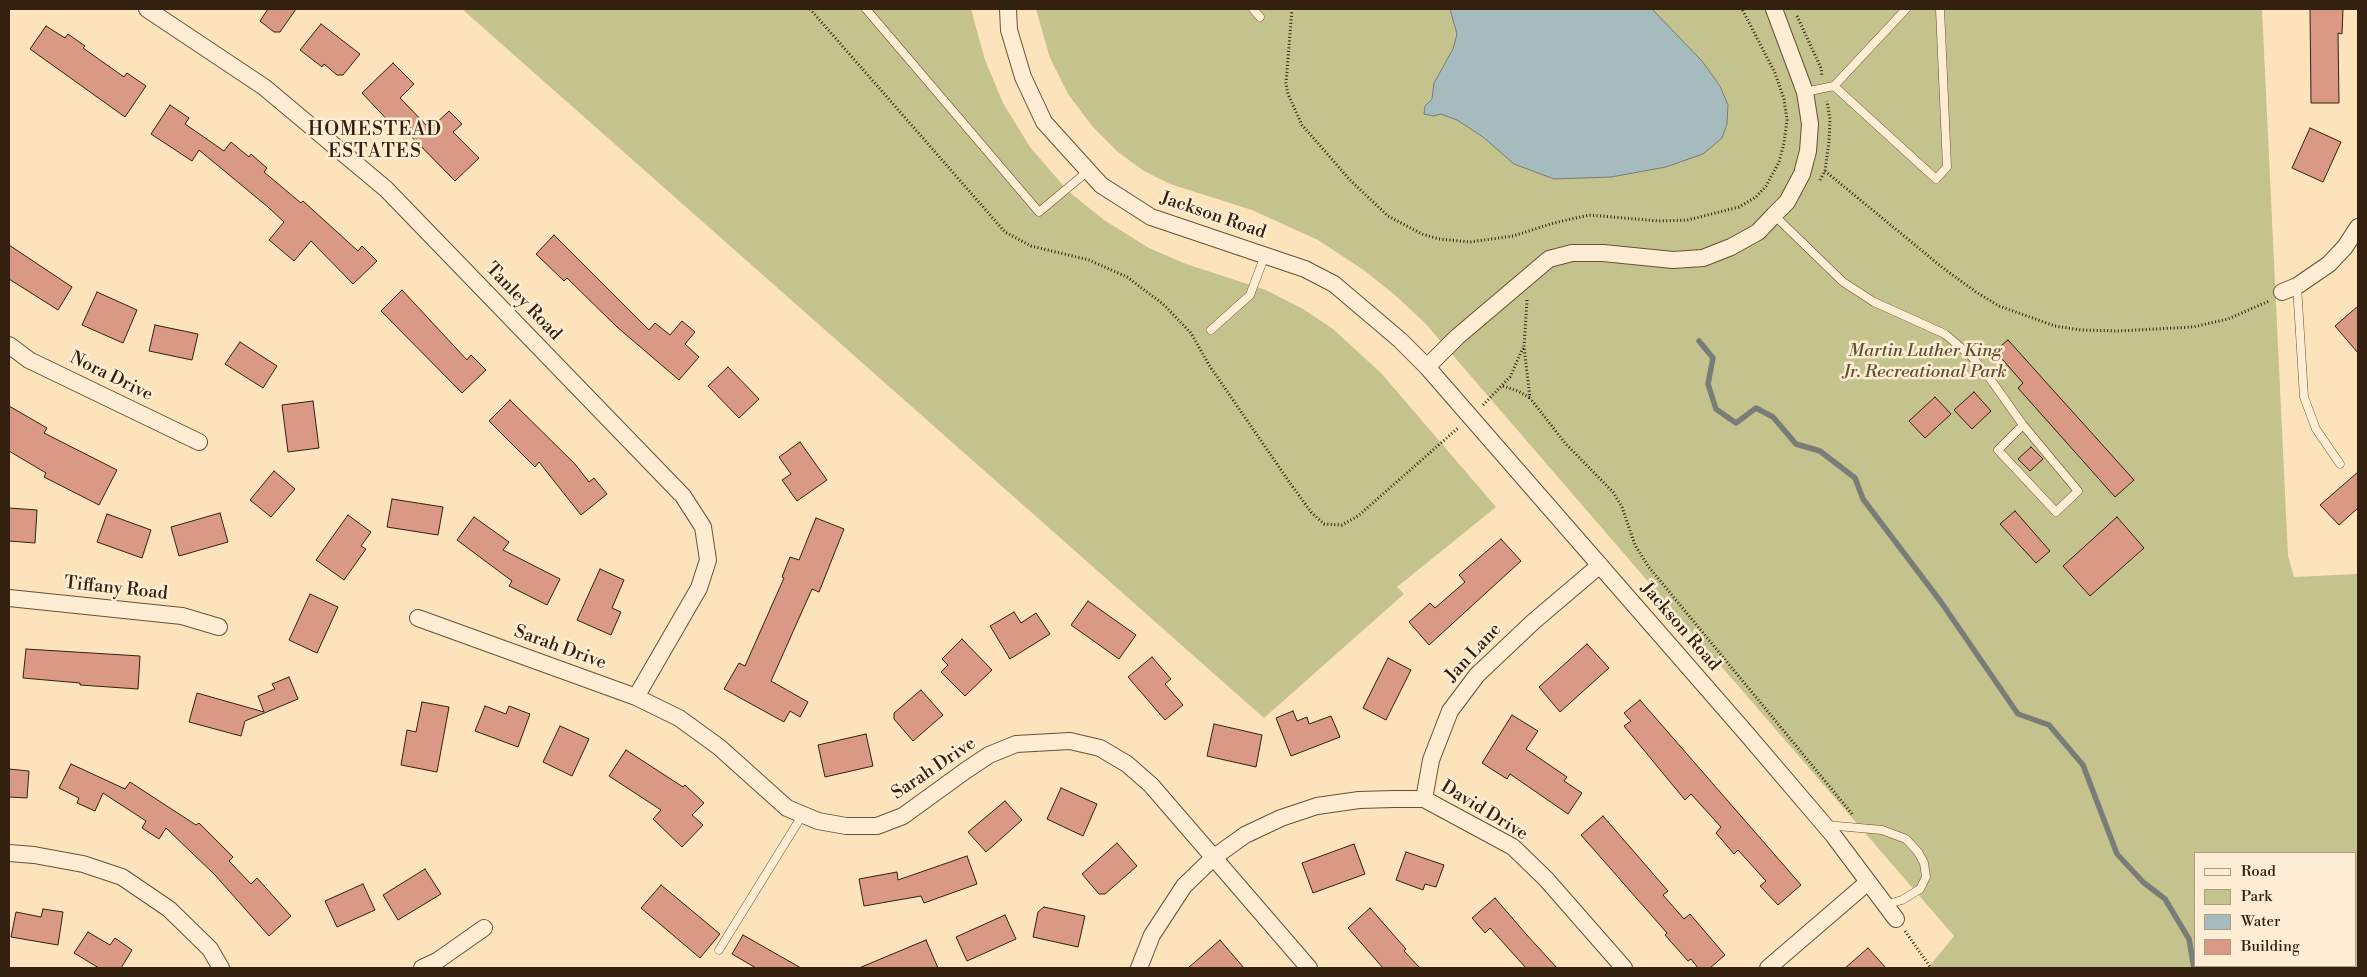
<!DOCTYPE html>
<html>
<head>
<meta charset="utf-8">
<style>
  body { margin:0 }
  #map { position:relative; width:2367px; height:977px; overflow:hidden; background:#fde3bc; font-family:"Libre Bodoni",serif }
  canvas { display:block }
  .frame { position:absolute; inset:0; border:10px solid #34200f; pointer-events:none }
  .legend { position:absolute; left:2194px; top:852px; width:162px; height:115px; box-sizing:border-box; background:#feedd3; border:1px solid #ad9b85; margin:0; padding:6px 9px; list-style:none; font-size:15px; color:#34200f }
  .legend li { display:flex; align-items:center; gap:10px; height:25px }
  .legend b { width:25px; border:1px solid #ad9b85 }
</style>
</head>
<body>
<div id="map">
<canvas width="2367" height="977"></canvas>
<div class="frame"></div>
<ul class="legend">
<li><b style="height:6px;background:#feedd3"></b>Road</li>
<li><b style="height:14px;background:#c4c28d"></b>Park</li>
<li><b style="height:14px;background:#a6bbbd"></b>Water</li>
<li><b style="height:14px;background:#d99985"></b>Building</li>
</ul>
</div>
<script>
const ctx = document.querySelector('canvas').getContext('2d');
ctx.lineJoin = 'round';
function fill(path, color) { ctx.fillStyle = color; ctx.fill(path, 'evenodd'); }
const shape = rows => new Path2D(rows.map(r => 'M' + r).join(''));
function stroke(path, color, width, dash) { ctx.strokeStyle = color; ctx.lineWidth = width; ctx.lineCap = dash ? 'butt' : 'round'; ctx.setLineDash(dash || []); ctx.stroke(path); }
function write(font, color, halo, rows, align = 'center') {
  ctx.font = font + ' "Libre Bodoni",serif'; ctx.lineWidth = 5; ctx.setLineDash([]); ctx.textBaseline = 'middle'; ctx.strokeStyle = halo; ctx.fillStyle = color; for (const [text, x, y, turn = 0] of rows) {
    ctx.save(); ctx.translate(x, y); ctx.rotate((+turn || 0) * Math.PI / 180); ctx.textAlign = isNaN(turn) ? turn : align; if (halo) ctx.strokeText(text, 0, 0); ctx.fillText(text, 0, 0); ctx.restore();
  }
}
fill(shape([
  [462,9,971,9,985,60,1003,103,1030,147,1068,191,1104,220,1149,248,1186,264,1266,290,1303,309,1333,329,1381,373,1496,507,1397,587,1404,594,1264,718],
  [1036,9,2262,9,2288,556,2294,577,2358,574,2358,968,1928,968,1954,936,1425,323,1396,296,1365,271,1318,240,1252,210,1170,184,1144,171,1118,152,1092,126,1068,94,1050,58],
  [2196,853,2356,853,2356,966,2196,966]
]), '#c4c28d');
const water = shape([
  [1450,9,1652,9,1702,61,1720,86,1728,105,1727,124,1722,138,1703,154,1666,167,1611,177,1554,179,1514,164,1483,137,1457,120,1441,114,1433,116,1424,114,1425,106,1432,99,1434,83,1453,49,1457,34,1450,9]
]);
fill(water, '#a6bbbd');
stroke(water, '#787d77', 1);
stroke(shape([
  [1699,341,1713,358,1708,384,1716,409,1736,423,1756,408,1773,417,1796,444,1820,451,1855,478,1863,499,1941,602,2018,714,2049,725,2083,765,2117,854,2143,882,2165,899,2189,939,2194,968]
]), '#787d77', 5.5);
const building = shape([
  [268,9,296,9,280,32,274,32,260,21,268,9],
  [2310,9,2343,9,2342,34,2338,33,2339,103,2311,103,2310,9],
  [321,24,360,54,343,75,337,75,324,64,322,67,300,50,321,24],
  [46,26,65,38,68,34,85,46,83,48,124,77,127,73,146,86,125,117,30,49,46,26],
  [393,63,414,84,400,98,430,129,449,111,462,124,453,132,479,158,455,181,398,123,394,127,362,93,393,63],
  [170,105,189,118,185,124,224,151,231,142,249,157,251,154,267,168,264,172,301,203,303,201,358,251,362,246,377,261,353,284,311,241,294,261,269,240,284,222,268,207,199,150,192,161,151,134,170,105],
  [2310,128,2341,142,2323,182,2292,168,2310,128],
  [554,235,649,330,655,323,670,335,682,321,695,332,685,344,699,357,679,380,617,327,567,278,564,281,536,254,554,235],
  [9,245,72,287,58,310,9,279,9,245],
  [402,290,467,360,471,355,486,370,462,393,381,311,402,290],
  [97,292,137,310,123,343,82,325,97,292],
  [2358,306,2358,353,2335,326,2358,306],
  [155,325,198,334,192,360,149,351,155,325],
  [2008,340,2134,480,2115,497,2018,388,2023,383,1995,351,2008,340],
  [240,342,277,366,263,388,225,364,240,342],
  [728,367,759,399,739,418,708,386,728,367],
  [1974,392,1991,411,1972,429,1954,410,1974,392],
  [1935,397,1951,414,1925,438,1909,421,1935,397],
  [510,400,575,464,589,482,594,478,607,494,581,515,539,462,535,467,489,421,510,400],
  [313,401,319,448,288,452,282,405,313,401],
  [9,406,47,428,44,433,117,470,99,505,44,477,46,473,9,451,9,406],
  [800,442,827,480,797,501,782,480,791,474,779,457,800,442],
  [2031,447,2043,459,2030,471,2018,459,2031,447],
  [274,471,295,489,271,517,250,500,274,471],
  [2358,472,2358,508,2339,525,2320,505,2358,472],
  [392,499,443,507,438,535,387,527,392,499],
  [9,508,37,510,35,543,9,541,9,508],
  [2015,511,2050,551,2036,563,2000,524,2015,511],
  [220,513,228,542,179,556,171,527,220,513],
  [107,514,151,530,142,558,97,542,107,514],
  [348,515,371,532,361,546,366,549,344,580,316,560,348,515],
  [474,517,509,542,503,550,560,579,547,605,509,586,512,581,457,540,474,517],
  [2117,517,2144,548,2090,596,2063,566,2117,517],
  [816,518,844,529,819,592,812,589,771,681,808,702,800,717,790,711,784,722,724,689,739,663,745,666,784,578,782,577,790,557,799,560,816,518],
  [1501,539,1521,561,1429,645,1409,622,1430,603,1435,608,1465,582,1459,575,1501,539],
  [600,569,624,580,612,608,621,612,611,635,577,620,600,569],
  [310,594,338,607,317,653,289,640,310,594],
  [1088,601,1136,635,1119,659,1071,625,1088,601],
  [1014,612,1021,623,1036,613,1050,634,1010,659,990,626,1014,612],
  [962,639,992,670,965,696,941,672,948,665,942,659,962,639],
  [1587,644,1609,668,1560,712,1539,687,1587,644],
  [26,649,140,656,138,689,80,685,80,683,23,678,26,649],
  [1152,657,1171,679,1165,684,1183,705,1165,720,1128,677,1152,657],
  [1388,658,1411,670,1386,720,1363,708,1388,658],
  [289,677,298,699,245,721,241,736,189,722,197,693,264,712,258,696,275,689,272,684,289,677],
  [921,690,943,715,913,741,894,719,894,713,921,690],
  [1640,700,1801,885,1778,905,1760,886,1766,881,1738,850,1734,854,1716,833,1721,827,1691,794,1685,800,1624,726,1631,721,1624,713,1640,700],
  [422,702,449,707,437,772,401,765,407,730,416,732,422,702],
  [485,706,506,714,509,706,530,714,518,747,475,731,485,706],
  [1293,711,1297,721,1307,717,1309,724,1331,716,1340,737,1291,756,1276,718,1293,711],
  [1512,715,1538,731,1526,749,1567,777,1564,781,1582,793,1568,814,1510,774,1507,779,1482,763,1512,715],
  [1214,724,1262,735,1256,767,1207,756,1214,724],
  [560,726,589,739,572,776,543,762,560,726],
  [866,734,873,766,825,777,818,745,866,734],
  [626,750,683,787,685,785,704,803,692,815,703,825,682,847,653,819,661,810,609,776,626,750],
  [71,764,125,789,130,782,196,825,199,823,233,857,229,861,251,884,257,878,291,916,269,936,215,875,166,828,159,839,142,828,146,821,103,793,95,811,77,803,79,798,59,788,71,764],
  [9,769,29,771,27,798,9,797,9,769],
  [1061,788,1097,804,1083,836,1047,819,1061,788],
  [1005,801,1022,820,986,852,968,832,1005,801],
  [1603,816,1668,891,1663,895,1684,919,1690,914,1725,955,1710,968,1698,968,1691,959,1688,961,1665,935,1667,933,1581,835,1603,816],
  [1117,843,1137,866,1105,894,1099,894,1082,874,1117,843],
  [1354,844,1365,874,1313,893,1302,863,1354,844],
  [1406,852,1444,865,1436,887,1425,884,1423,890,1396,880,1406,852],
  [967,856,977,884,924,903,921,896,864,906,859,879,897,872,898,880,967,856],
  [425,869,441,894,398,920,383,895,425,869],
  [363,884,375,910,337,927,325,901,363,884],
  [661,885,720,934,700,958,641,908,661,885],
  [1495,898,1526,934,1557,968,1526,968,1490,928,1485,933,1472,918,1495,898],
  [1044,907,1085,916,1078,947,1033,937,1038,912,1044,907],
  [1370,908,1406,949,1404,951,1420,968,1383,968,1348,928,1370,908],
  [43,909,63,912,58,945,11,937,16,912,41,917,43,909],
  [1005,915,1016,939,967,961,956,937,1005,915],
  [88,932,110,945,115,938,132,950,121,968,99,968,74,953,88,932],
  [743,935,801,968,756,968,732,954,743,935],
  [926,940,938,968,859,968,926,940],
  [1220,940,1244,968,1188,968,1220,940],
  [1868,948,1886,968,1845,968,1868,948]
]);
fill(building, '#d99985');
stroke(building, '#34200f', 1);
const lane = shape([
  [866,9,1039,212,1088,171],
  [1253,9,1260,17],
  [1834,86,1936,179,1947,167,1940,9],
  [1805,92,1834,86,1906,9],
  [1774,215,1843,282,1874,302,1945,334,1973,358,1991,380,2023,425,1998,450,2056,512,2078,491,2023,425],
  [2297,286,2304,397,2316,429,2340,464],
  [1211,330,1250,295,1265,255],
  [1826,825,1882,830,1906,839,1918,852,1924,863,1926,877,1920,889,1902,900,1885,905],
  [719,950,803,814]
]);
const street = shape([
  [147,9,264,87,386,189,683,496,703,527,708,560,699,588,636,697],
  [1008,9,1009,30,1023,77,1044,122,1101,185,1151,217,1305,269,1334,284,1400,340,1427,367,1746,733,1833,835,1896,919],
  [2282,292,2297,286,2329,264,2345,247,2358,227],
  [9,345,29,360,199,442],
  [1427,367,1457,337,1549,259,1572,253,1603,253,1673,260,1703,258,1731,247,1758,232,1774,215,1787,202,1802,174,1808,151,1810,124,1805,92,1774,9],
  [9,598,182,616,219,627],
  [418,618,636,697,679,718,719,747,787,808,818,821,846,826,877,826,903,816,965,771,989,755,1016,744,1070,741,1100,748,1127,764,1151,785,1309,968],
  [1424,799,1431,760,1450,711,1477,675,1533,622,1600,565],
  [9,853,34,855,83,864,122,877,169,909,210,949,221,968],
  [422,968,437,961,484,928],
  [1139,968,1152,935,1184,886,1213,858,1245,835,1281,818,1317,806,1359,800,1394,799,1424,799,1513,847,1546,879,1624,968],
  [1768,968,1868,882]
]);
stroke(lane, '#66513a', 9);
stroke(street, '#66513a', 18);
stroke(shape([
  [810,9,1005,232,1031,246,1089,260,1127,277,1163,304,1191,333,1209,365,1290,483,1311,512,1324,524,1342,525,1358,516,1458,428],
  [1292,9,1286,83,1288,94,1302,125,1350,180,1388,216,1422,234,1439,239,1470,242,1513,236,1554,223,1589,215,1659,221,1688,220,1739,207,1756,197,1766,186,1779,162,1784,143,1787,120,1784,99,1775,73,1742,9],
  [1797,16,1821,68,1822,77],
  [1825,171,1943,268,1976,292,1999,306,2055,326,2081,330,2118,331,2193,327,2228,319,2269,301],
  [1820,180,1825,171,1829,142,1830,119,1827,101],
  [1527,300,1524,347,1530,398,1565,443,1613,492,1622,507,1635,545,1648,566,1853,815],
  [1503,386,1518,391,1530,398],
  [1483,405,1510,377,1523,348],
  [1905,931,1931,968]
]), '#34200f', 3, [1, 2.5]);
stroke(lane, '#feedd3', 8);
stroke(street, '#feedd3', 16);
write('18px', '#34200f', '#feedd3', [
  ["Jackson Road",1213,216,19],
  ["Tanley Road",523,302,46],
  ["Nora Drive",111,377,26],
  ["Tiffany Road",116,589,6],
  ["Jackson Road",1680,627,49],
  ["Sarah Drive",560,648,20],
  ["Jan Lane",1474,653,-47],
  ["Sarah Drive",934,769,-34],
  ["David Drive",1484,811,31]
]);
write('italic 18px', '#5f5135', '#feedd3', [
  ["Martin Luther King",1925,352],
  ["Jr. Recreational Park",1925,373]
]);
ctx.letterSpacing = '1px';
write('19px', '#34200f', '#feedd3', [
  ["HOMESTEAD",375,130],
  ["ESTATES",375,152]
]);
ctx.letterSpacing = '0px';
</script>
</body>
</html>
